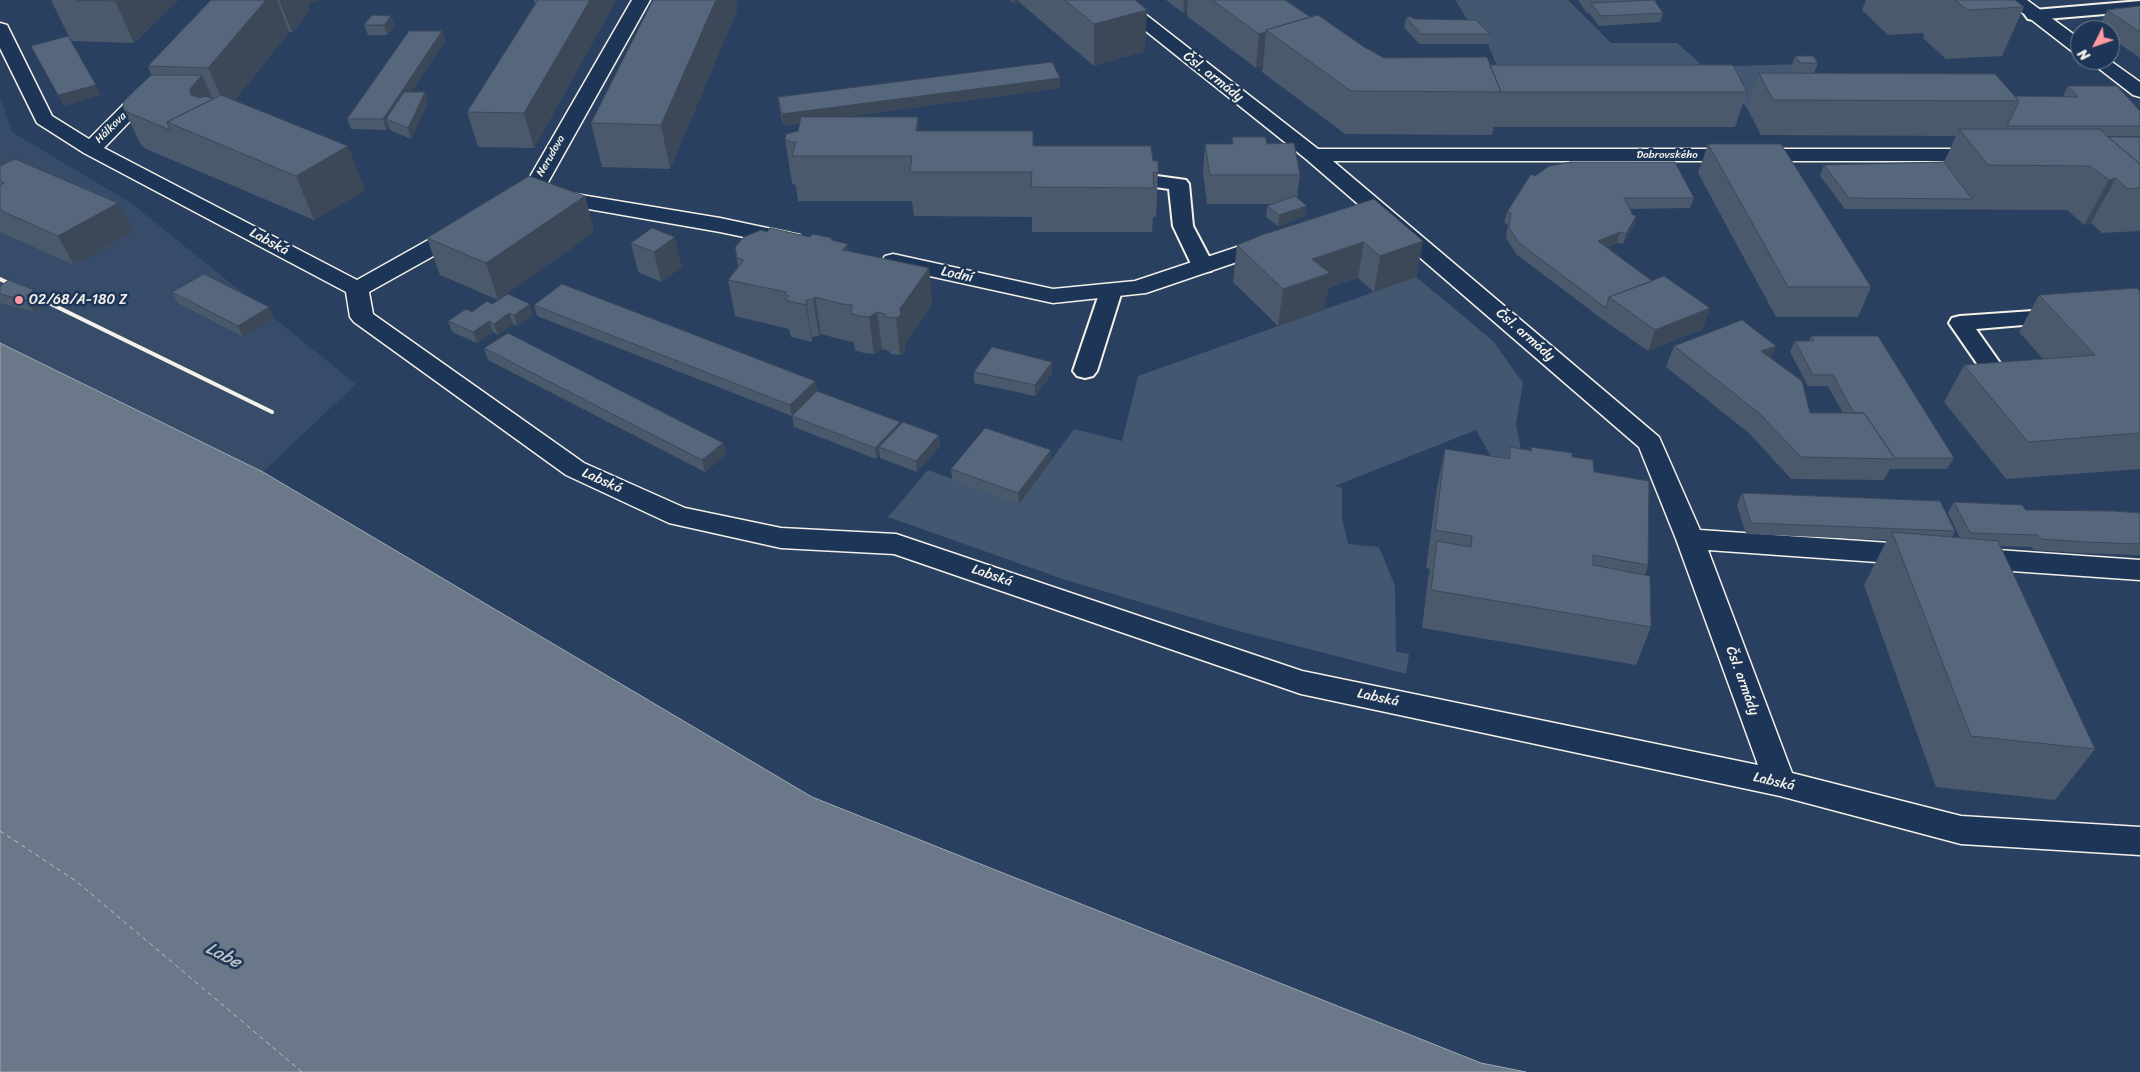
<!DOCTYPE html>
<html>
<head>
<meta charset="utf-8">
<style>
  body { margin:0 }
  #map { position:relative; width:2140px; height:1072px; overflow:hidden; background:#2a4060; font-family:Sriracha,sans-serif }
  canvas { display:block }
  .north { position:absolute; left:2070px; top:20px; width:50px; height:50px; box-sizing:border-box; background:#1d3557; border:1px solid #738091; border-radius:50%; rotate:229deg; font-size:14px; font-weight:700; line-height:20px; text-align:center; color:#f4f1e8 }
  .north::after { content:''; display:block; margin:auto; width:18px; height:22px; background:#ff9aa2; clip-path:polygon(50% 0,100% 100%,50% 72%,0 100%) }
</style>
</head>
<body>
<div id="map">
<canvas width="2140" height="1072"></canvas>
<div class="north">N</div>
</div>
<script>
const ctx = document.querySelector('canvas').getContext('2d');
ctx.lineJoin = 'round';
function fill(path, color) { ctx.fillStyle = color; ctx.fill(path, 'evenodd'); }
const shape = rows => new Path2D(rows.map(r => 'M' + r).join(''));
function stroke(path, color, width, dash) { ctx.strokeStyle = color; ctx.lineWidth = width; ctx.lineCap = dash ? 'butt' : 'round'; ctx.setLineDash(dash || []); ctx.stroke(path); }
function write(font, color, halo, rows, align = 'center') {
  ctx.font = font + ' Sriracha,sans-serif'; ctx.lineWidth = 5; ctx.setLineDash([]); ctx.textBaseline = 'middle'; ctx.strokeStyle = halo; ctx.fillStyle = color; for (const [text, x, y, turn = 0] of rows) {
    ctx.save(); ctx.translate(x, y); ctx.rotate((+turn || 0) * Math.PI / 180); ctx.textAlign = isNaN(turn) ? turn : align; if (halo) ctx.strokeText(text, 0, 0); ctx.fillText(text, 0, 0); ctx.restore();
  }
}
fill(shape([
  [0,97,12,132,131,203,356,384,263,472,0,343]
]), '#374c69');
fill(shape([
  [1455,0,1568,0,1611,43,1677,43,1704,67,1802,64,1825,108,1747,108,1739,98,1504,83,1488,44,1474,30],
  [1416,277,1493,341,1523,383,1516,424,1524,466,1494,462,1476,430,1335,486,1342,488,1342,518,1348,544,1379,547,1395,586,1396,652,1409,654,1406,674,1231,629,1066,580,888,517,928,470,1019,504,1074,429,1122,441,1138,376]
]), '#445771');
const water = shape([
  [0,343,263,472,812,797,1481,1063,1526,1072,0,1072,0,343]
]);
fill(water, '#6a788a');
stroke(water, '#a1a8b0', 1);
stroke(shape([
  [0,831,76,881,302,1072]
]), '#bdc1c2', 1, [4.5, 4]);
const service = shape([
  [2140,1,2140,11,2034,20,2028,19,2025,15,2028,11,2034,10,2140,1],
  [1121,171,1186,180,1189,184,1193,226,1214,266,1211,271,1203,272,1195,271,1192,266,1173,226,1169,189,1114,181,1111,177,1114,173,1121,171],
  [1111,284,1119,286,1122,291,1097,371,1093,376,1085,378,1077,376,1073,371,1100,291,1103,286,1111,284],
  [2062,309,2070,311,2073,316,2070,321,1976,329,2007,373,2003,378,1995,380,1987,378,1949,323,1952,318,1960,316,2062,309]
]);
const minor = shape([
  [632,0,650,0,542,193,539,198,519,208,511,209,503,208,500,203,503,198,523,189,632,0],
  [1107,0,1127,0,1318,149,1984,149,1991,151,1994,155,1991,159,1984,161,1333,161,1659,437,1700,530,1919,545,1929,548,1933,555,1929,562,1919,565,1708,550,1792,773,1961,816,2140,827,2140,855,1961,844,1780,796,1301,694,894,554,781,548,669,523,566,475,354,322,350,317,346,292,84,153,37,123,0,48,0,23,7,25,9,29,52,116,89,139,144,84,151,82,158,84,161,88,158,92,104,148,357,280,455,225,463,223,471,225,474,230,471,235,369,292,373,314,584,463,685,508,781,528,896,534,1302,671,1758,765,1676,539,1639,447,1306,159,1107,0],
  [2006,0,2027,0,2080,39,2080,54,2073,52,2006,0],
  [2088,60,2109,60,2140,82,2140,97,2133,95,2088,60],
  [551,190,720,218,800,235,803,240,800,245,792,247,720,232,543,201,540,196,543,191,551,190],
  [1270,236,1278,238,1281,243,1278,248,1146,293,1053,303,893,268,885,266,882,261,885,256,893,254,1053,289,1135,281,1270,236],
  [1969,548,2140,560,2140,580,1969,568,1959,565,1955,558,1959,551,1969,548]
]);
stroke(service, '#f4f1e8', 4);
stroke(minor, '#f4f1e8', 3);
fill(service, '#1d3557');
fill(minor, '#1d3557');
stroke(shape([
  [0,279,272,412]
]), '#f4f1e8', 4);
fill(shape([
  [51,0,178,0,134,43,71,41],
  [211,0,319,0,318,1,309,3,308,4,310,10,292,32,289,32,235,100,365,190,314,220,144,148,140,143,123,108,151,75,148,66],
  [534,0,616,0,534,148,478,147,467,112,535,4],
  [1010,0,1135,0,1145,51,1094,66,1019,2,1014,3],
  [1166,0,1285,0,1310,17,1384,58,1490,65,1747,92,1735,127,1494,127,1492,135,1345,134,1262,72,1263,66,1256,68,1187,16,1187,12,1183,13],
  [1578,0,1656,0,1656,3,1663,13,1660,22,1599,26,1589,13,1587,13],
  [1866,0,2015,0,2024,7,2002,56,1946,59,1923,38,1924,35,1923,33,1888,35,1862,10],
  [736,5,737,10,670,169,602,167,591,123],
  [2140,6,2140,58,2110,37,2110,30,2099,30,2098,29,2107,10],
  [1406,17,1490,34,1488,44,1419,44,1404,27],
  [364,25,395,26,387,35,368,35],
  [442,31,445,41,411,92,428,103,411,139,390,130,389,126,386,130,351,129,347,119],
  [1795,56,1818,63,1814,73,2015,96,2063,97,2063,96,2068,86,2140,111,2140,136,2108,136,2108,137,2140,137,2140,229,2139,231,2102,233,2091,223,2084,225,2067,210,1845,209,1820,176,1824,165,1944,162,1956,136,1761,135,1747,108,1759,73,1789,73],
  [1060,88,843,117,919,131,1033,131,1033,146,1153,161,1158,173,1156,217,1153,217,1152,232,1032,232,1032,217,914,216,912,201,798,201,796,186,792,183,785,139,798,131,800,123,783,125,779,107,778,97],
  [1232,137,1267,144,1300,175,1297,198,1307,206,1305,216,1278,226,1266,217,1267,206,1272,204,1207,204,1203,172,1205,144,1232,144],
  [1708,144,1871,287,1858,317,1776,317,1698,173],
  [0,166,133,232,74,265,0,232],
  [1535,176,1694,198,1690,208,1630,209,1632,214,1636,216,1633,227,1623,244,1617,243,1606,248,1652,281,1710,308,1702,329,1648,351,1602,319,1516,254,1506,238,1508,224,1504,223,1507,212],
  [585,196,594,232,498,300,440,275,427,238],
  [652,228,682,267,661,282,638,272,631,243],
  [810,237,832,238,832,240,849,251,929,268,932,305,905,344,905,349,904,353,900,355,890,354,889,351,882,349,874,354,864,353,855,350,854,342,847,341,821,334,819,336,812,337,812,342,791,337,789,329,735,316,728,280,738,267,735,247],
  [1423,241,1416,277,1374,292,1358,278,1328,288,1324,310,1278,326,1233,282,1237,245],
  [0,286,34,290,40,301,37,304,39,308,34,312,0,303],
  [2140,291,2140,469,2006,479,1944,402,1964,365,2043,359,2019,332,2039,295],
  [172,292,274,318,243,337,178,303],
  [492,304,533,315,517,326,513,324,498,335,493,332,477,343,452,332,448,321],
  [534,305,815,381,817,391,900,424,940,446,917,472,880,458,880,455,876,459,794,427,792,416,537,316],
  [1811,336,1954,458,1947,469,1890,469,1884,480,1791,479,1750,434,1666,367,1674,346,1771,358,1810,413,1843,413,1828,386,1808,386,1790,352,1795,341,1809,341],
  [484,348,723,443,726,454,705,472,488,360],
  [1052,362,1052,373,1035,396,974,383,974,372],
  [1510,447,1530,450,1531,447,1572,457,1594,472,1648,565,1645,575,1651,627,1636,665,1422,628,1428,579,1430,569,1426,568,1437,487,1445,449,1507,459],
  [1051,450,1051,461,1019,504,952,480,951,469],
  [1742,493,1955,531,1952,537,1960,538,1948,513,1954,502,2026,510,2140,513,2140,555,2079,553,2034,550,2031,547,2000,546,2095,749,2055,800,1936,787,1864,585,1887,540,1746,534,1737,505]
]), '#4a596c');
fill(shape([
  [116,0,178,0,134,43,115,1],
  [266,0,277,0,289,32,227,110,239,138,224,146,178,127,200,115,191,95,190,89,202,75,216,107,224,103,208,68],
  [279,0,319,0,318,1,309,3,308,4,310,10,292,32],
  [590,0,616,0,534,148,524,113],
  [716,0,738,0,736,5,737,10,670,169,661,125],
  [1014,0,1018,0,1019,2,1014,3],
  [1184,0,1188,0,1187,12,1183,13],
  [1147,10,1145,51,1094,66,1094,24],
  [391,16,395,26,387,35,384,25],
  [442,31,445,41,392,122,386,119,389,126,386,130,383,119],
  [1266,32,1263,66,1256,68,1259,34],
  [1060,78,1060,88,783,125,782,114],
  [96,85,101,95,64,106,58,95],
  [425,92,428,103,411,139,408,128],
  [918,117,921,161,916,131],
  [348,146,365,190,314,220,296,176],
  [2116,178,2091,223,2084,225,2109,180],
  [585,196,594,232,498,300,486,263],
  [118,203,133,232,74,265,58,236],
  [1307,206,1305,216,1278,226,1279,215],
  [1636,216,1633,227,1623,244,1626,234],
  [1620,232,1617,243,1595,252,1598,241],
  [675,237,682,267,661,282,654,252],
  [1423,241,1416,277,1374,292,1380,256],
  [1364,242,1358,278,1328,288,1324,310,1278,326,1283,289,1312,259],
  [848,244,853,280,843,250],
  [929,268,932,305,905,344,905,349,904,353,900,355,896,318,899,310],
  [34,290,40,301,37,304,39,308,34,312,27,301,26,296],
  [815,297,821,334,819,336,813,299],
  [806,300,812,337,812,342,806,305],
  [530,304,533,315,517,326,514,315],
  [269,307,274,318,243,337,238,326],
  [1710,308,1702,329,1648,351,1655,330],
  [877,312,882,349,874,354,869,317],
  [509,313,513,324,498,335,494,324],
  [489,321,493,332,477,343,473,332],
  [1776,346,1767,367,1761,351],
  [1052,362,1052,373,1035,396,1035,385],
  [815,381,817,392,792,417,790,405],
  [900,422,901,433,879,447,880,455,876,459,875,448],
  [939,435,940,446,917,472,916,461],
  [723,443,726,454,705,472,702,460],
  [1051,450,1051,461,1019,504,1018,493]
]), '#3c4858');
const building = shape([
  [77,0,116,0,115,1,77,0],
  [211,0,266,0,208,68,148,66,211,0],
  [538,0,590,0,524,113,467,112,538,0],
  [653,0,716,0,661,125,591,123,653,0],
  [1065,0,1135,0,1147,10,1094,24,1065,0],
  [1212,0,1285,0,1310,17,1266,30,1266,32,1259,34,1212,0],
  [1654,0,1663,13,1601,16,1591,3,1654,0],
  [1955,0,2015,0,2024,7,1967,10,1955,0],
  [2140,6,2140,32,2107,10,2140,6],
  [372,15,391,16,384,25,364,25,372,15],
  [1318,15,1364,47,1384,58,1487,57,1501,92,1351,91,1266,30,1318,15],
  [1406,17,1411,17,1415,19,1476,20,1490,34,1421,34,1406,17],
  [409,31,442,31,383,119,347,119,409,31],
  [68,36,96,85,58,95,31,46,68,36],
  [1795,56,1813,56,1818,63,1800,63,1795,56],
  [1052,62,1060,78,782,114,778,97,1052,62],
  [1490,65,1733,65,1747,92,1501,92,1490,65],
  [1759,73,1995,74,2019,101,1773,100,1759,73],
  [151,75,202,75,190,89,191,95,200,98,205,96,213,99,167,122,170,130,127,112,123,108,124,101,151,75],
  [2068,86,2117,86,2140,111,2140,126,2007,126,2019,101,2015,96,2078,97,2068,86],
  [404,92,425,92,408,128,386,119,404,92],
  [221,95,348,146,296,176,167,122,221,95],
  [801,117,918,117,916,131,1033,131,1033,146,1151,146,1153,161,1158,161,1158,173,1153,172,1154,188,1031,187,1032,172,910,172,912,156,792,156,796,142,791,142,785,139,786,134,798,131,801,117],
  [1959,129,2099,129,2140,164,2140,188,2127,189,2116,178,2109,180,2090,166,1988,165,1959,129],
  [1232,137,1265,137,1267,144,1294,143,1300,175,1210,175,1205,144,1233,144,1232,137],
  [2108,137,2140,137,2140,164,2108,137],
  [1708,144,1781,144,1871,287,1788,287,1708,144],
  [15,159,118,203,58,236,0,210,0,185,4,183,0,181,0,166,15,159],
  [1571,162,1675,162,1694,198,1624,198,1632,213,1631,214,1636,216,1626,234,1620,232,1598,241,1652,281,1609,297,1606,308,1519,243,1509,228,1511,213,1507,212,1531,174,1535,176,1549,166,1571,162],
  [1944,162,1972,199,1849,198,1824,165,1944,162],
  [529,176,585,196,486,263,427,238,529,176],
  [1295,196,1307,206,1279,215,1267,206,1295,196],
  [1374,199,1423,241,1380,256,1364,242,1312,259,1330,273,1283,289,1237,245,1262,235,1374,199],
  [652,228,675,237,654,252,631,243,652,228],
  [770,228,810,237,813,234,832,238,831,240,848,244,843,250,929,268,899,310,901,312,900,316,896,318,886,317,885,314,877,312,869,317,859,316,851,313,852,305,842,304,815,297,813,299,806,300,806,305,785,300,789,296,784,294,786,292,728,280,744,260,737,258,735,247,744,237,761,230,767,232,770,228],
  [204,274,269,307,238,326,172,292,204,274],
  [1664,276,1710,308,1655,330,1609,297,1664,276],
  [9,280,34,290,26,296,33,297,27,301,0,294,0,286,9,280],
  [562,284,815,381,790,405,534,305,562,284],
  [2137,288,2140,291,2140,433,2028,442,1964,365,2095,355,2039,295,2137,288],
  [508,294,530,304,514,315,509,313,494,324,489,321,473,332,448,321,466,309,472,312,487,301,492,304,508,294],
  [1742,320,1776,346,1761,351,1802,381,1810,413,1864,413,1895,459,1801,457,1759,413,1674,346,1742,320],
  [508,333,723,443,702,460,484,348,508,333],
  [1811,336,1878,336,1954,458,1895,458,1864,413,1854,413,1833,375,1813,375,1795,341,1814,341,1811,336],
  [992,347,1052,362,1035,385,974,372,992,347],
  [817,391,900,422,875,448,792,416,817,391],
  [903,422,939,435,916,461,879,447,903,422],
  [985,428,1051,450,1018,493,951,469,985,428],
  [1510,447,1532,451,1531,447,1572,453,1572,457,1593,460,1594,472,1649,481,1648,565,1593,555,1593,565,1650,576,1651,627,1431,590,1437,541,1471,547,1472,536,1435,530,1445,449,1510,459,1510,447],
  [1742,493,1940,501,1955,531,1751,523,1742,493],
  [1954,502,2022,505,2026,510,2115,511,2140,513,2140,544,2087,542,2041,539,2038,535,1970,533,1954,502],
  [1892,532,1998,541,2095,749,1971,736,1892,532]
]);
fill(building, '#56677d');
stroke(building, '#3c4858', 1);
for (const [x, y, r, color] of [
  [19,300,5,"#ff9aa2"]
]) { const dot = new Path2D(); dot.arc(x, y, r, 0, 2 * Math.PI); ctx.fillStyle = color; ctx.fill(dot); stroke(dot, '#1d3557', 2); }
write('11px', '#f4f1e8', '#1d3557', [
  ["Hálkova",111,128,-45],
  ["Dobrovského",1667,155],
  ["Nerudova",551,156,-60]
]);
write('14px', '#f4f1e8', '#1d3557', [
  ["Čsl. armády",1213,77,38],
  ["Labská",269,242,28],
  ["Lodní",957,275,12],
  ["Čsl. armády",1525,335,41],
  ["Labská",602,481,24],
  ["Labská",992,576,19],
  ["Čsl. armády",1742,681,70],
  ["Labská",1378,698,12],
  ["Labská",1774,782,13]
]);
write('14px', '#f4f1e8', '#1d3557', [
  ["O2/68/A-180 Z",29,300]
], 'left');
write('italic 18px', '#bdc1c2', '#1d3557', [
  ["Labe",223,956,27]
]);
</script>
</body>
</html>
